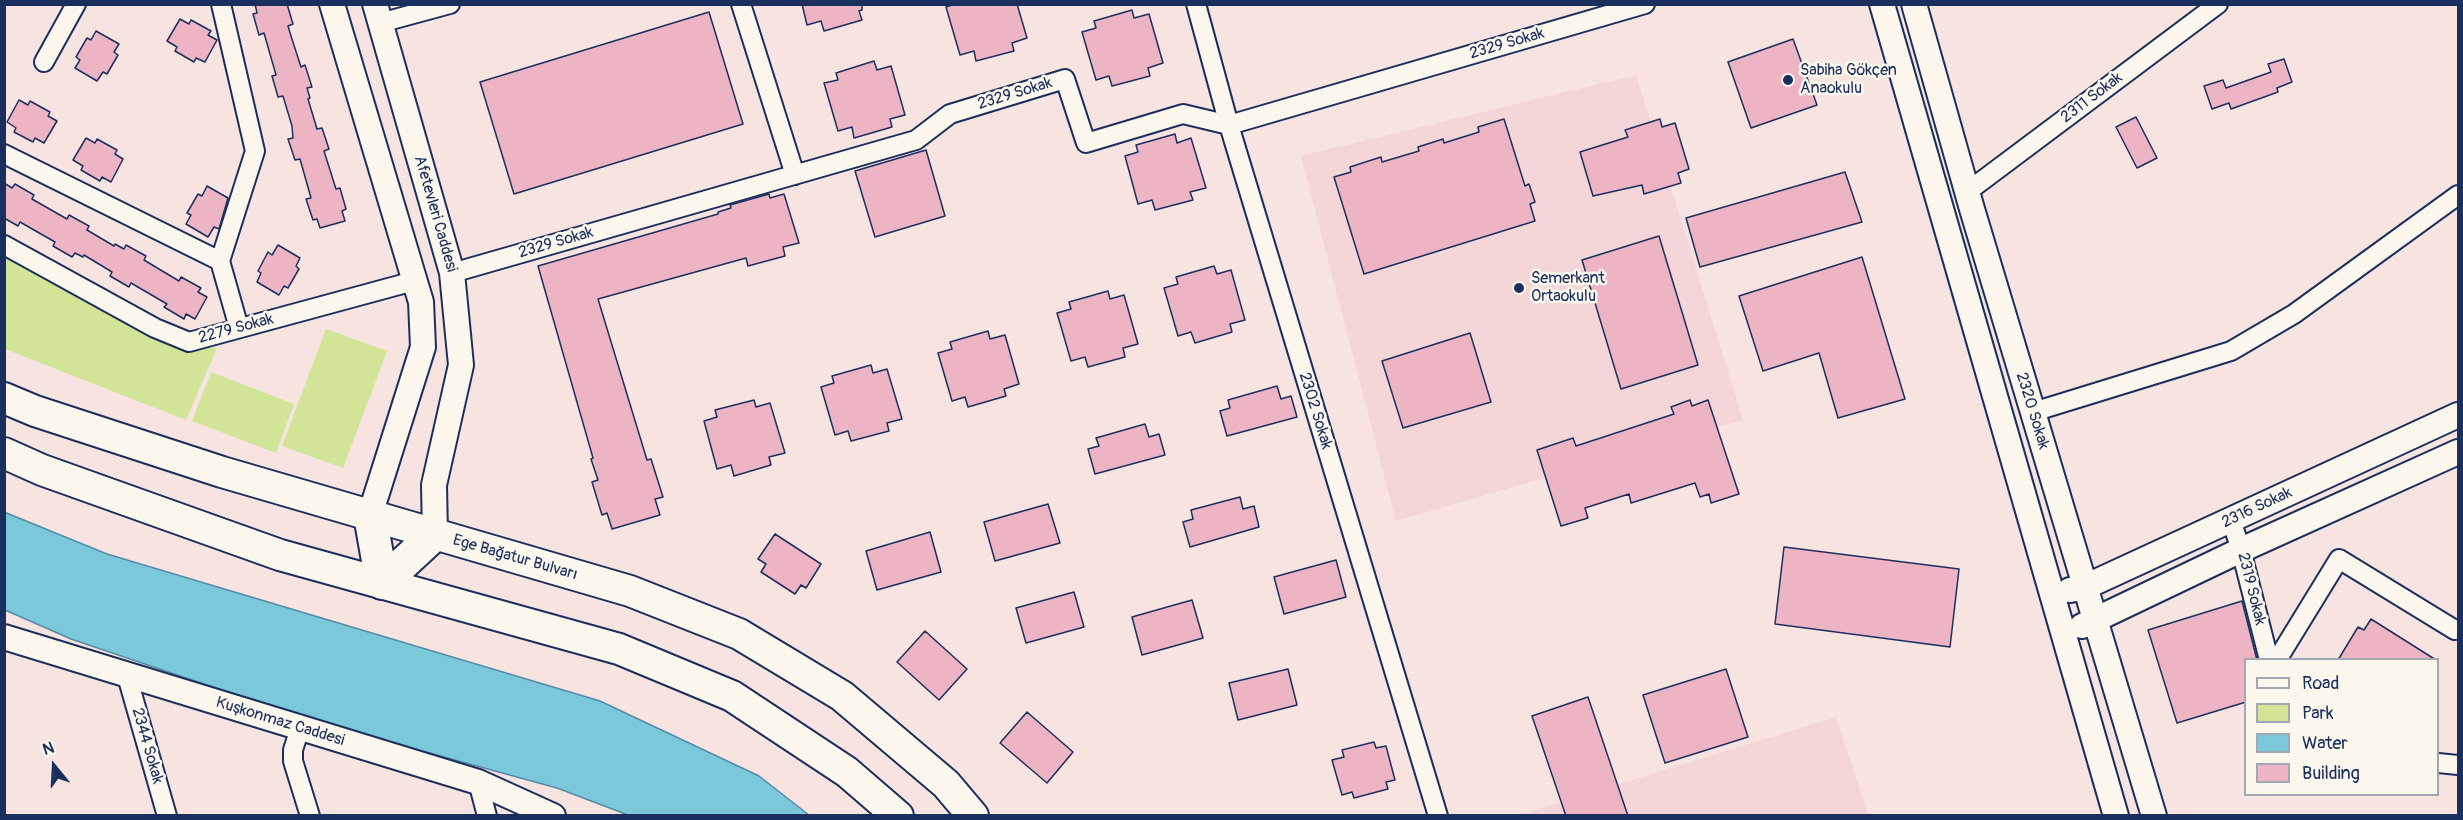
<!DOCTYPE html>
<html>
<head>
<meta charset="utf-8">
<style>
  body { margin:0 }
  #map { position:relative; width:2463px; height:820px; overflow:hidden; background:#f7e3e0; font-family:Pangolin,sans-serif }
  canvas { display:block }
  .frame { position:absolute; inset:0; border:6px solid #1b2f5e; pointer-events:none }
  .legend { position:absolute; left:2244px; top:658px; width:195px; height:138px; box-sizing:border-box; background:#fbf7ec; border:2px solid #a1a7b3; margin:0; padding:8px 10px; list-style:none; font-size:18px; color:#1b2f5e }
  .legend li { display:flex; align-items:center; gap:12px; height:30px }
  .legend b { width:30px; border:2px solid #a1a7b3 }
  .north { position:absolute; left:24px; top:736px; width:60px; height:60px; -webkit-text-stroke:4px #fbf7ec; paint-order:stroke; rotate:342deg; font-size:16px; font-weight:700; line-height:24px; text-align:center; color:#1b2f5e }
  .north::after { content:''; display:block; margin:auto; width:21px; height:27px; background:#1b2f5e; clip-path:polygon(50% 0,100% 100%,50% 72%,0 100%) }
</style>
</head>
<body>
<div id="map">
<canvas width="2463" height="820"></canvas>
<div class="frame"></div>
<ul class="legend">
<li><b style="height:8px;background:#fbf7ec"></b>Road</li>
<li><b style="height:16px;background:#d1e498"></b>Park</li>
<li><b style="height:16px;background:#7cc8db"></b>Water</li>
<li><b style="height:16px;background:#edb4c4"></b>Building</li>
</ul>
<div class="north">N</div>
</div>
<script>
const ctx = document.querySelector('canvas').getContext('2d');
ctx.lineJoin = 'round';
function fill(path, color) { ctx.fillStyle = color; ctx.fill(path, 'evenodd'); }
const shape = rows => new Path2D(rows.map(r => 'M' + r).join(''));
function stroke(path, color, width, dash) { ctx.strokeStyle = color; ctx.lineWidth = width; ctx.lineCap = dash ? 'butt' : 'round'; ctx.setLineDash(dash || []); ctx.stroke(path); }
function write(font, color, halo, rows, align = 'center') {
  ctx.font = font + ' Pangolin,sans-serif'; ctx.lineWidth = 5; ctx.setLineDash([]); ctx.textBaseline = 'middle'; ctx.strokeStyle = halo; ctx.fillStyle = color; for (const [text, x, y, turn = 0] of rows) {
    ctx.save(); ctx.translate(x, y); ctx.rotate((+turn || 0) * Math.PI / 180); ctx.textAlign = isNaN(turn) ? turn : align; if (halo) ctx.strokeText(text, 0, 0); ctx.fillText(text, 0, 0); ctx.restore();
  }
}
fill(shape([
  [1636,75,1743,420,1396,521,1301,156],
  [1836,717,1868,815,1516,816]
]), '#f4d5d8');
fill(shape([
  [4,252,179,346,217,348,186,420,5,349],
  [326,329,387,351,343,468,282,446],
  [211,372,294,404,276,453,192,421]
]), '#d1e498');
const water = shape([
  [4,512,107,554,600,701,759,776,809,815,628,815,557,788,313,721,71,639,5,610,4,512]
]);
fill(water, '#7cc8db');
stroke(water, '#558ba9', 1.5);
const building = shape([
  [255,4,287,4,293,24,288,26,291,36,301,67,305,65,312,87,307,88,310,98,308,99,317,129,322,128,329,149,324,151,336,189,340,188,346,209,342,211,345,221,320,228,317,219,313,220,306,199,311,198,300,159,295,160,288,139,293,138,292,126,283,96,278,97,272,76,276,75,264,33,259,35,253,14,257,13,255,4],
  [802,4,862,4,862,10,859,11,862,20,824,31,821,21,807,25,802,4],
  [955,4,1017,4,1027,38,1012,43,1014,51,976,61,974,51,960,55,946,7,955,4],
  [1132,10,1134,18,1149,14,1163,63,1148,68,1150,76,1112,86,1109,76,1096,80,1082,32,1096,28,1094,21,1132,10],
  [709,12,743,124,514,194,480,82,709,12],
  [180,19,189,24,191,20,211,31,208,35,217,40,205,62,196,58,194,62,175,51,177,47,167,41,180,19],
  [96,31,119,44,114,52,118,55,107,74,103,72,97,81,75,68,80,60,76,57,87,38,91,40,96,31],
  [1793,39,1817,105,1751,128,1728,62,1793,39],
  [2284,59,2292,82,2277,88,2278,92,2231,109,2229,103,2212,109,2204,86,2223,80,2226,88,2271,72,2268,64,2284,59],
  [874,61,877,70,891,66,905,115,890,119,892,127,854,138,852,127,838,131,824,83,838,80,836,73,874,61],
  [19,100,28,105,30,101,50,112,48,116,57,121,44,143,35,138,33,142,14,132,16,128,7,122,19,100],
  [2136,117,2157,158,2137,168,2116,127,2136,117],
  [1504,119,1525,186,1529,184,1535,202,1530,204,1535,221,1364,274,1334,177,1351,172,1350,167,1381,157,1382,162,1419,151,1418,147,1443,139,1444,143,1479,132,1478,127,1504,119],
  [1660,119,1662,127,1675,123,1689,169,1678,173,1681,183,1644,194,1642,185,1593,196,1580,152,1628,137,1625,130,1660,119],
  [1175,134,1177,143,1191,138,1206,188,1190,192,1193,200,1155,210,1152,200,1138,204,1125,156,1138,152,1136,145,1175,134],
  [86,138,95,143,97,139,117,150,115,154,123,159,111,182,102,177,100,181,81,170,83,166,73,160,86,138],
  [926,150,945,216,875,237,855,171,926,150],
  [1845,172,1862,222,1700,267,1686,218,1845,172],
  [4,183,12,188,15,184,34,195,32,199,67,219,69,215,89,226,87,230,114,246,115,244,124,249,126,245,146,256,144,260,179,281,181,277,201,288,198,292,207,297,195,319,186,314,184,319,164,307,167,304,131,283,129,287,110,276,112,272,84,255,83,257,75,253,72,257,53,246,55,242,20,222,18,226,4,218,4,183],
  [207,186,228,198,219,229,214,227,208,237,186,224,191,215,187,213,198,194,202,196,207,186],
  [769,194,770,198,784,194,799,243,783,247,785,256,748,266,746,258,598,299,647,460,651,459,663,497,655,499,660,515,612,529,607,513,602,515,592,482,598,480,591,459,593,458,538,266,718,214,718,212,731,208,730,205,769,194],
  [1659,236,1698,365,1621,389,1582,260,1659,236],
  [278,245,300,258,296,266,299,269,288,288,284,286,279,295,257,282,261,273,258,271,268,252,272,255,278,245],
  [1862,257,1905,399,1838,418,1819,353,1763,371,1739,296,1862,257],
  [1214,266,1217,274,1231,270,1245,320,1230,324,1232,332,1195,343,1191,332,1178,336,1164,288,1178,284,1176,277,1214,266],
  [1108,291,1110,299,1124,295,1138,344,1123,348,1125,357,1088,367,1085,357,1071,361,1057,313,1071,309,1069,302,1108,291],
  [988,331,990,339,1005,335,1019,384,1004,389,1006,396,968,407,965,397,952,401,938,353,952,349,950,342,988,331],
  [1470,333,1491,402,1403,428,1382,361,1470,333],
  [871,365,873,373,887,369,902,419,887,423,889,431,851,441,848,431,835,435,821,387,834,383,832,376,871,365],
  [1277,386,1281,399,1291,396,1297,417,1227,436,1220,411,1230,408,1228,400,1277,386],
  [754,400,756,407,770,403,785,453,769,457,771,465,734,476,731,465,717,469,704,421,717,417,715,410,754,400],
  [1690,400,1692,406,1708,400,1739,494,1711,503,1709,494,1700,497,1695,483,1631,503,1629,494,1585,508,1588,518,1561,526,1537,450,1573,438,1576,446,1674,414,1671,407,1690,400],
  [1145,424,1149,437,1159,434,1165,455,1095,474,1088,449,1099,446,1096,438,1145,424],
  [1240,497,1243,509,1254,506,1259,527,1190,547,1183,522,1193,519,1191,510,1240,497],
  [1048,504,1060,543,995,561,984,522,1048,504],
  [930,532,941,572,877,590,866,551,930,532],
  [775,534,821,564,806,588,801,585,795,594,761,572,766,564,758,559,775,534],
  [1784,547,1959,569,1950,647,1775,624,1784,547],
  [1336,560,1346,597,1284,614,1274,577,1336,560],
  [1074,592,1084,627,1026,643,1016,608,1074,592],
  [1192,600,1203,638,1142,655,1132,617,1192,600],
  [2242,601,2257,660,2246,660,2246,702,2177,723,2148,630,2242,601],
  [2371,619,2436,660,2338,660,2358,627,2364,630,2371,619],
  [925,631,967,669,939,700,897,662,925,631],
  [1288,669,1297,705,1238,720,1229,683,1288,669],
  [1726,669,1748,737,1665,763,1643,695,1726,669],
  [1588,697,1628,816,1566,816,1532,716,1588,697],
  [1027,712,1073,752,1047,783,1000,743,1027,712],
  [1374,742,1376,748,1386,746,1395,780,1386,782,1388,789,1354,798,1352,792,1342,795,1332,760,1344,757,1342,750,1374,742]
]);
fill(building, '#edb4c4');
stroke(building, '#1b2f5e', 1.5);
const minor = shape([
  [741,4,795,175],
  [1196,4,1229,125,1438,816],
  [380,23,450,4],
  [44,62,76,4],
  [4,154,220,261,239,328],
  [1967,192,2218,4],
  [4,245,155,328,189,342,414,281],
  [220,261,255,151,221,4],
  [452,273,916,140,950,114,1065,79,1086,143,1183,114,1229,125,1645,4],
  [2033,412,2231,351,2294,314,2458,195],
  [2231,520,2241,550,2269,660],
  [2277,660,2339,559,2455,630],
  [127,676,167,816],
  [300,728,293,750,293,761,310,816],
  [2438,763,2458,765],
  [478,782,487,816]
]);
const tertiary = shape([
  [332,4,421,302,423,347,370,515],
  [375,4,452,273,461,365,434,485,435,534],
  [1882,4,2116,816],
  [1914,4,1972,209,2154,816],
  [2070,590,2085,587,2458,415],
  [2082,626,2241,550,2458,452],
  [4,637,478,782,553,816]
]);
const primary = shape([
  [4,398,35,411,222,472,630,591,739,634,842,696,946,784,973,816],
  [4,453,42,470,280,555,619,649,732,696,847,772,898,816]
]);
const trunk = shape([
  [370,515,382,583,435,534]
]);
stroke(minor, '#1b2f5e', 22);
stroke(tertiary, '#1b2f5e', 28);
stroke(primary, '#1b2f5e', 34);
stroke(trunk, '#1b2f5e', 36);
stroke(minor, '#fbf7ec', 18);
stroke(tertiary, '#fbf7ec', 24);
stroke(primary, '#fbf7ec', 30);
stroke(trunk, '#fbf7ec', 32);
for (const [x, y, r, color] of [
  [1788,80,6,"#1b2f5e"],
  [1519,288,6,"#1b2f5e"]
]) { const dot = new Path2D(); dot.arc(x, y, r, 0, 2 * Math.PI); ctx.fillStyle = color; ctx.fill(dot); stroke(dot, '#fbf7ec', 2); }
write('16px', '#1b2f5e', '#fbf7ec', [
  ["2329 Sokak",1507,44,-16],
  ["2329 Sokak",1015,94,-17],
  ["2311 Sokak",2092,98,-37],
  ["Afetevleri Caddesi",435,214,74],
  ["2329 Sokak",556,243,-16],
  ["2279 Sokak",236,329,-15],
  ["2302 Sokak",1315,411,73],
  ["2320 Sokak",2032,411,73],
  ["2316 Sokak",2257,508,-25],
  ["Ege Bağatur Bulvarı",515,558,16],
  ["2319 Sokak",2251,589,76],
  ["Kuşkonmaz Caddesi",280,722,17],
  ["2344 Sokak",147,746,74]
]);
write('16px', '#1b2f5e', '#fbf7ec', [
  ["Sabiha Gökçen",1800,71],
  ["Anaokulu",1800,89],
  ["Semerkant",1531,279],
  ["Ortaokulu",1531,297]
], 'left');
</script>
</body>
</html>
